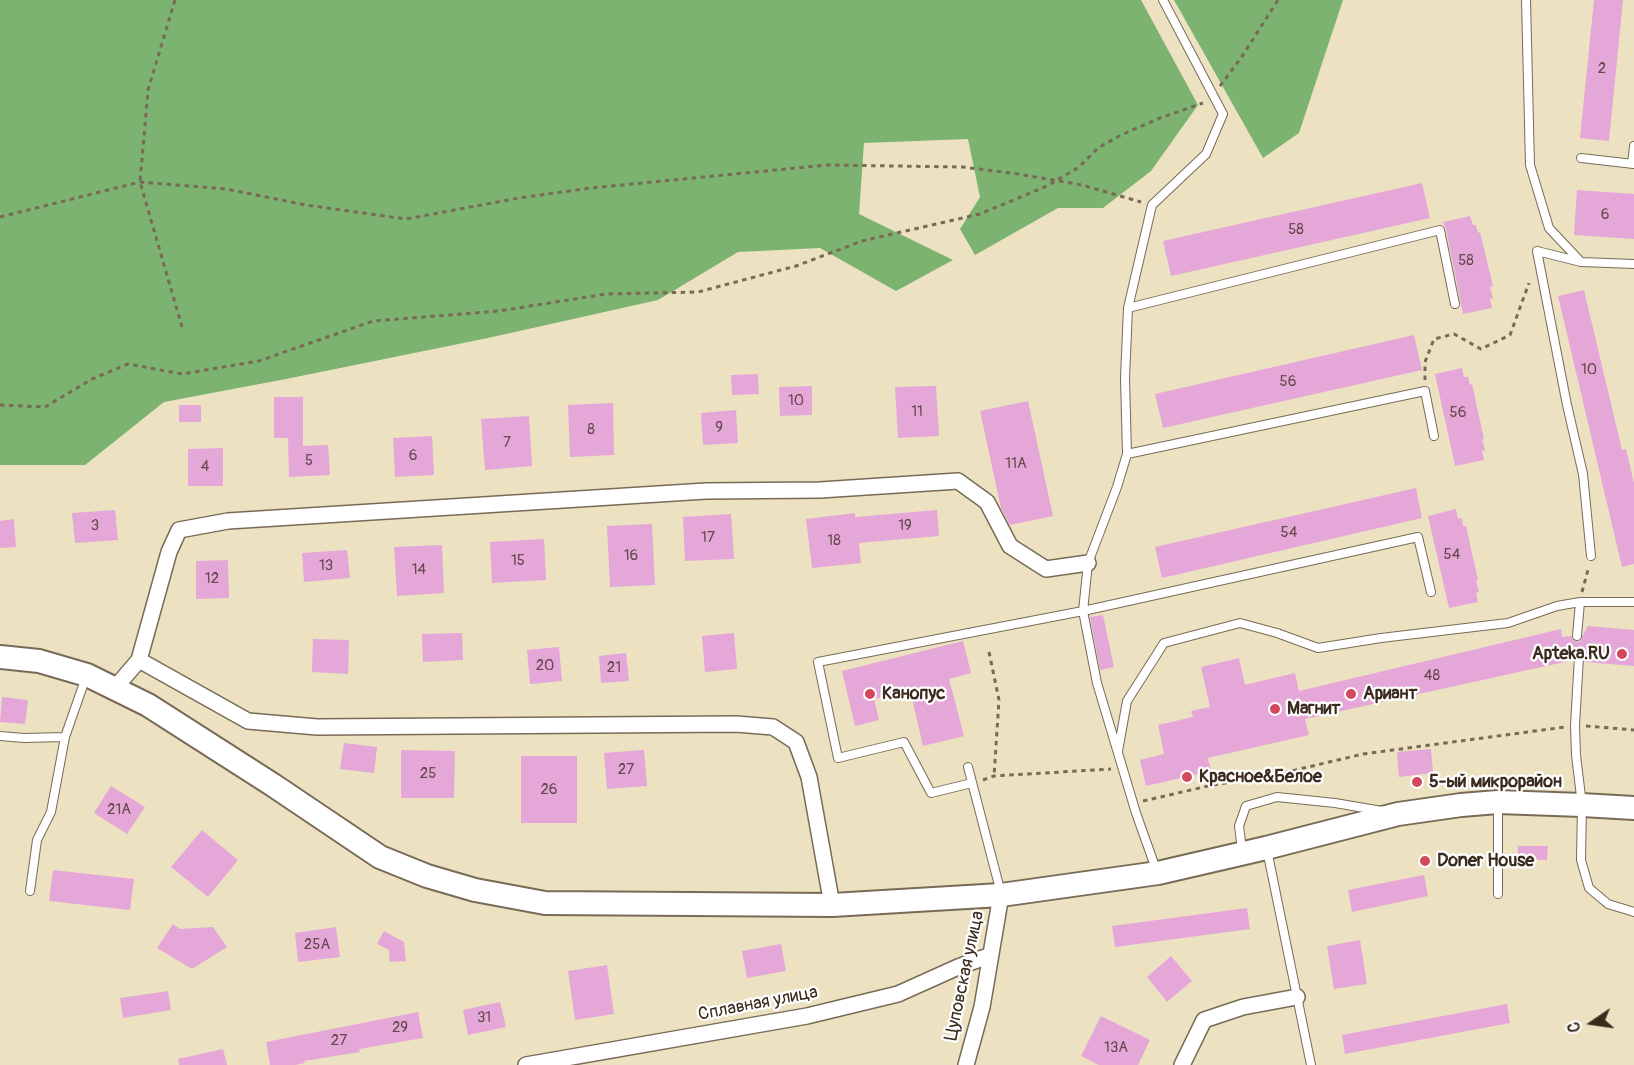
<!DOCTYPE html>
<html>
<head>
<meta charset="utf-8">
<style>
  body { margin:0 }
  #map { position:relative; width:1634px; height:1065px; overflow:hidden; background:#ece2c1; font-family:Pangolin,sans-serif }
  canvas { display:block }
  .north { position:absolute; left:1562px; top:993px; width:60px; height:60px; -webkit-text-stroke:4px #fff; paint-order:stroke; rotate:257deg; font-size:16px; font-weight:700; line-height:24px; text-align:center; color:#3b2a1e }
  .north::after { content:''; display:block; margin:auto; width:21px; height:27px; background:#3b2a1e; clip-path:polygon(50% 0,100% 100%,50% 72%,0 100%) }
</style>
</head>
<body>
<div id="map">
<canvas width="1634" height="1065"></canvas>
<div class="north">С</div>
</div>
<script>
const ctx = document.querySelector('canvas').getContext('2d');
ctx.lineJoin = 'round';
function fill(path, color) { ctx.fillStyle = color; ctx.fill(path, 'evenodd'); }
const shape = rows => new Path2D(rows.map(r => 'M' + r).join(''));
function stroke(path, color, width, dash) { ctx.strokeStyle = color; ctx.lineWidth = width; ctx.lineCap = dash ? 'butt' : 'round'; ctx.setLineDash(dash || []); ctx.stroke(path); }
function write(font, color, halo, rows, align = 'center') {
  ctx.font = font + ' Pangolin,sans-serif'; ctx.lineWidth = 4.5; ctx.setLineDash([]); ctx.textBaseline = 'middle'; ctx.strokeStyle = halo; ctx.fillStyle = color; for (const [text, x, y, turn = 0] of rows) {
    ctx.save(); ctx.translate(x, y); ctx.rotate((+turn || 0) * Math.PI / 180); ctx.textAlign = isNaN(turn) ? turn : align; if (halo) ctx.strokeText(text, 0, 0); ctx.fillText(text, 0, 0); ctx.restore();
  }
}
fill(shape([
  [0,0,1141,0,1198,105,1151,171,1103,208,1058,208,975,255,960,229,980,197,968,139,864,143,859,214,953,260,896,291,820,248,738,252,658,300,488,338,286,379,164,402,85,465,0,465],
  [1174,0,1343,0,1299,133,1263,158]
]), '#7cb370');
fill(shape([
  [1594,0,1623,0,1609,141,1580,138],
  [1422,183,1430,218,1171,276,1163,241],
  [1577,190,1634,194,1634,239,1574,235],
  [1470,216,1473,225,1476,225,1478,233,1480,232,1493,286,1490,287,1493,298,1490,299,1492,308,1463,314,1446,229,1443,222],
  [1584,290,1622,450,1626,449,1634,483,1634,564,1622,567,1558,296],
  [1414,335,1422,370,1163,428,1155,394],
  [1462,368,1464,377,1468,377,1470,385,1472,384,1484,439,1482,439,1485,450,1482,451,1484,460,1455,466,1435,374],
  [758,374,759,394,732,395,731,375],
  [812,386,812,415,780,416,779,387],
  [936,386,939,436,898,438,895,387],
  [274,397,303,397,303,446,328,445,330,475,289,477,288,438,274,438],
  [1028,401,1053,516,1010,525,1001,508,980,411],
  [613,403,614,455,570,457,568,405],
  [179,405,201,405,201,422,179,422],
  [736,410,738,443,703,445,701,413],
  [529,416,532,466,485,470,481,419],
  [432,436,434,475,395,477,393,438],
  [223,448,223,486,188,486,188,449],
  [1416,488,1422,518,1162,578,1155,547],
  [1456,509,1458,519,1462,518,1463,526,1466,526,1478,580,1476,581,1479,592,1476,593,1478,602,1449,608,1428,516],
  [115,510,118,540,75,543,72,513],
  [937,510,939,536,859,543,861,563,812,568,806,519,855,513,855,517],
  [731,514,734,559,685,561,683,517],
  [14,519,16,547,0,548,0,521],
  [652,524,655,585,610,587,607,526],
  [544,539,546,580,492,583,490,542],
  [442,545,444,593,397,596,394,547],
  [347,550,350,578,304,582,302,553],
  [228,560,229,598,196,599,196,561],
  [1103,615,1114,667,1100,670,1090,617],
  [1588,626,1634,630,1634,666,1585,662,1583,652,1579,651,1575,653,1566,645,1569,661,1305,719,1309,735,1208,758,1211,771,1146,786,1140,760,1164,754,1158,725,1193,717,1191,711,1210,707,1201,667,1239,658,1245,685,1295,673,1299,691,1561,629,1562,637,1571,636,1574,641,1579,642],
  [462,633,463,660,423,662,422,634],
  [734,633,737,669,705,672,702,636],
  [313,639,349,640,348,674,312,672],
  [963,641,971,673,949,679,964,736,923,746,910,690,874,699,879,720,855,726,842,671],
  [559,647,562,681,530,684,527,650],
  [626,653,629,681,601,683,599,656],
  [2,697,28,700,25,724,0,722],
  [344,743,377,747,374,773,340,769],
  [1431,749,1433,773,1399,777,1397,752],
  [401,750,455,751,454,798,401,798],
  [644,750,647,786,607,789,604,753],
  [521,756,577,756,577,823,521,823],
  [111,786,145,807,127,834,94,813],
  [202,830,238,860,208,897,171,867],
  [1518,846,1548,846,1547,860,1518,859],
  [53,870,134,879,130,910,49,901],
  [1424,875,1428,896,1352,912,1348,890],
  [1247,908,1250,929,1115,947,1112,926],
  [173,924,180,929,213,927,227,947,192,969,157,948],
  [336,927,340,957,298,962,295,933],
  [384,931,404,942,406,961,390,962,389,950,377,944],
  [1360,940,1367,984,1334,989,1327,946],
  [781,944,786,971,747,978,742,951],
  [1171,956,1192,981,1167,1002,1147,977],
  [607,965,614,1014,575,1020,568,971],
  [168,991,171,1010,123,1018,120,998],
  [500,1002,506,1027,468,1035,463,1010],
  [1507,1004,1510,1023,1345,1054,1342,1035],
  [418,1012,423,1038,359,1049,360,1052,304,1061,305,1063,295,1065,270,1065,266,1042],
  [1101,1016,1150,1040,1138,1065,1099,1065,1081,1056],
  [223,1049,227,1065,179,1065,178,1059]
]), '#e4a7d8');
const lane = shape([
  [1526,0,1530,165,1549,228,1581,262,1634,264],
  [1581,158,1634,164],
  [1632,164,1634,146],
  [1581,262,1537,251,1567,405,1583,474,1591,556],
  [1128,308,1440,230,1455,304],
  [1127,454,1425,391,1434,436],
  [1577,636,1580,602],
  [1579,657,1575,725,1576,755,1582,805,1581,860,1589,888,1608,904,1634,912],
  [0,736,24,738,65,737],
  [1118,751,1127,701,1164,643,1240,623,1277,633,1318,648,1381,638,1508,623,1557,606,1580,602,1634,602],
  [968,767,1001,893],
  [972,783,931,793,904,742,838,758,818,662,1083,611,1418,537,1431,592],
  [1242,850,1239,826,1246,806,1277,797,1335,803,1382,811],
  [1267,850,1311,1065],
  [1157,872,1136,813,1097,683,1083,611,1088,563,1117,487,1127,454,1125,378,1128,308,1152,205,1206,154,1223,114,1163,0],
  [30,891,37,840,51,812,65,737,86,677],
  [1498,894,1498,805]
]);
const street = shape([
  [139,660,169,552,179,530,228,521,706,491,820,490,958,481,987,502,1010,546,1046,569,1088,563],
  [115,688,139,660,248,721,317,727,736,724,773,727,796,742,809,777,832,905],
  [526,1065,807,1016,898,994,958,967,991,955],
  [966,1065,982,1007,1001,895],
  [1182,1065,1204,1020,1243,1007,1297,997]
]);
const secondary = shape([
  [0,657,39,661,87,675,148,705,273,785,380,857,427,876,475,890,545,903,832,905,1001,895,1158,873,1266,848,1398,814,1461,805,1498,802,1582,805,1634,808]
]);
stroke(lane, '#796a57', 10);
stroke(street, '#796a57', 18);
stroke(secondary, '#796a57', 26);
stroke(shape([
  [175,0,148,90,140,182,182,327],
  [1220,86,1241,58,1278,0],
  [0,217,140,182,226,189,306,205,406,219,519,198,591,188,827,165,963,167,1018,174,1082,185,1141,202],
  [1425,380,1425,362,1434,339,1454,334,1481,349,1510,335,1529,283],
  [0,405,45,407,92,379,128,364,182,374,259,361,373,321,499,311,606,294,698,292,796,266,862,241,980,214,1047,186,1079,167,1098,148,1121,135,1160,118,1203,103],
  [1582,592,1589,566],
  [989,652,999,700,994,776],
  [1586,726,1634,730],
  [983,780,994,776,1111,769],
  [1143,801,1208,786,1283,773,1363,754,1565,727]
]), '#796a57', 3, [4.5, 4.5]);
stroke(lane, '#fff', 8);
stroke(street, '#fff', 15);
stroke(secondary, '#fff', 22);
for (const [x, y, r, color] of [
  [1622,654,6,"#d1495b"],
  [870,694,6,"#d1495b"],
  [1351,694,6,"#d1495b"],
  [1275,709,6,"#d1495b"],
  [1187,777,6,"#d1495b"],
  [1417,782,6,"#d1495b"],
  [1425,861,6,"#d1495b"]
]) { const dot = new Path2D(); dot.arc(x, y, r, 0, 2 * Math.PI); ctx.fillStyle = color; ctx.fill(dot); stroke(dot, '#fff', 2); }
write('15px', '#65494c', null, [
  ["2",1602,69],
  ["6",1605,215],
  ["58",1296,230],
  ["58",1466,261],
  ["10",1589,370],
  ["56",1288,382],
  ["10",796,401],
  ["11",917,412],
  ["56",1458,413],
  ["9",719,428],
  ["8",591,430],
  ["7",507,443],
  ["6",413,456],
  ["5",309,461],
  ["11А",1016,464],
  ["4",205,467],
  ["3",95,526],
  ["19",905,526],
  ["54",1289,533],
  ["17",708,538],
  ["18",834,541],
  ["54",1452,555],
  ["16",631,556],
  ["15",518,561],
  ["13",326,566],
  ["14",419,570],
  ["12",212,579],
  ["20",545,666],
  ["21",614,668],
  ["48",1432,676],
  ["27",626,770],
  ["25",428,774],
  ["26",549,790],
  ["21А",119,810],
  ["25А",317,945],
  ["31",484,1018],
  ["29",400,1028],
  ["27",339,1041],
  ["13А",1116,1048]
]);
write('bold 18px', '#3b2a1e', '#fff', [
  ["Apteka.RU",1610,654,"right"],
  ["Канопус",882,694],
  ["Ариант",1363,694],
  ["Магнит",1287,709],
  ["Красное&Белое",1199,777],
  ["5-ый микрорайон",1429,782],
  ["Doner House",1437,861]
], 'left');
write('18px', '#3b2a1e', '#fff', [
  ["Цуповская улица",965,976,-78],
  ["Сплавная улица",758,1004,-11]
]);
</script>
</body>
</html>
